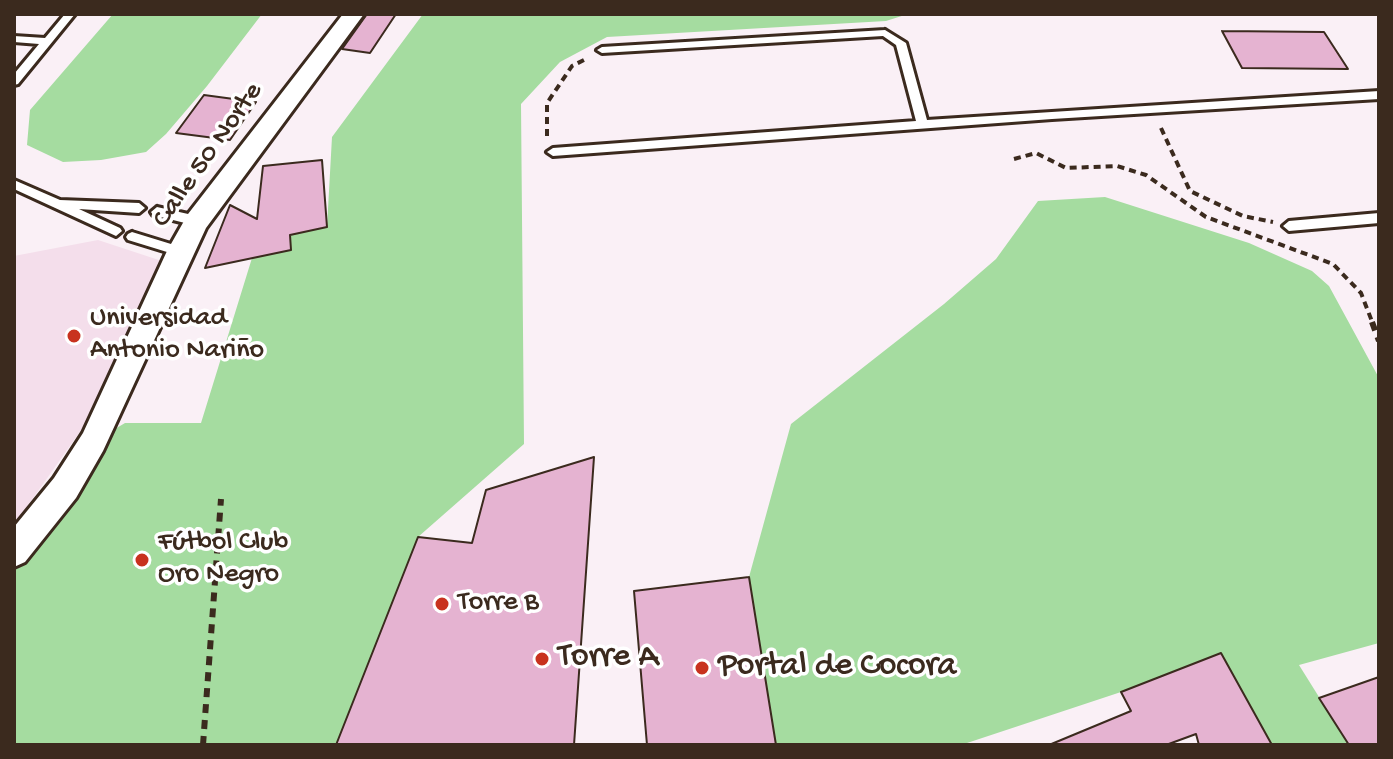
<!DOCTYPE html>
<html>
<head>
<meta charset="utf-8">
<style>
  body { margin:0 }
  #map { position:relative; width:1393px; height:759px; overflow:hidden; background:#faf0f6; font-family:"Gochi Hand",sans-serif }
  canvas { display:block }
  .frame { position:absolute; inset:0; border:16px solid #3b2a1e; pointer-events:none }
</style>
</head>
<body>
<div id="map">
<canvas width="1393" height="759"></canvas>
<div class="frame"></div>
</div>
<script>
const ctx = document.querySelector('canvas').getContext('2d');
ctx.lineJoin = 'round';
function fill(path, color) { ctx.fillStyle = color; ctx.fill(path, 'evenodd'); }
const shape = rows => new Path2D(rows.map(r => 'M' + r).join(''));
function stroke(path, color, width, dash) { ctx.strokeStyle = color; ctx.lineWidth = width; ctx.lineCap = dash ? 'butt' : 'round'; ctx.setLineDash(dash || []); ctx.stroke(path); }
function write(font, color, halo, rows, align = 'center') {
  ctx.font = font + ' "Gochi Hand",sans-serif'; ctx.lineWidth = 7; ctx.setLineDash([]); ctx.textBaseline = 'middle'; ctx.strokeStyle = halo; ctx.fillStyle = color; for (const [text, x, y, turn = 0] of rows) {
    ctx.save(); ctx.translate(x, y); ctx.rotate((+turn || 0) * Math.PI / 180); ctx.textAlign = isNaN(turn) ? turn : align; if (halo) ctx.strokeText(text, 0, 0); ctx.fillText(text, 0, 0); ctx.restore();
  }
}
fill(shape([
  [98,240,171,264,96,409,14,525,14,256]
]), '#f4deeb');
fill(shape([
  [113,14,262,14,207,86,166,134,146,152,101,160,63,162,27,145,30,110],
  [423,14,908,14,886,21,607,37,560,62,521,104,524,444,418,537,336,745,14,745,14,569,61,507,93,442,125,423,201,423,252,258,291,250,290,235,327,227,332,137],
  [1105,197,1249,243,1312,271,1329,286,1379,378,1379,643,1299,665,1349,745,1272,745,1220,653,1121,692,961,745,776,745,749,577,791,424,944,304,996,259,1038,201]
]), '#a5dca0');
const building = shape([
  [367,14,396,14,370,53,342,49,367,14],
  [1222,31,1324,32,1348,69,1242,68,1222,31],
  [204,95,256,102,230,140,176,133,204,95],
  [322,160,327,227,290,235,291,250,205,268,230,205,257,219,263,166,322,160],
  [594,457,574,745,336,745,418,537,472,543,486,490,594,457],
  [749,577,776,745,647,745,634,591,749,577],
  [1221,653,1272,745,1199,745,1196,734,1166,745,1049,745,1131,711,1121,692,1221,653],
  [1379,677,1379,745,1349,745,1319,698,1379,677]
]);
fill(building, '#e5b3d1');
stroke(building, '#3b2a1e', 2);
const service = shape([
  [65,14,75,14,18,84,14,85,14,74,39,44,14,42,14,36,45,38,65,14],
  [885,30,906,43,927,120,1379,91,1379,99,1052,119,553,156,547,152,553,148,916,121,896,45,883,36,602,53,597,50,602,47,885,30],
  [14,180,60,200,139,203,145,208,139,213,79,209,120,228,122,231,116,236,14,189,14,180],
  [157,207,197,216,203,221,197,226,153,215,151,212,157,207],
  [1379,213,1379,223,1289,231,1283,226,1289,221,1379,213],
  [132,232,184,248,186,251,180,256,128,240,126,237,128,234,132,232]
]);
const minor = shape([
  [343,14,364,14,206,228,103,451,76,498,25,562,14,567,14,527,54,478,83,433,167,251,188,214,343,14]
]);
stroke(service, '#3b2a1e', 6);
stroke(minor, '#3b2a1e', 6);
stroke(shape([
  [1379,43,1379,49],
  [1161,128,1190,191,1243,216,1273,222],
  [547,136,547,103,572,66,586,59],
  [1014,159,1036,153,1066,168,1117,166,1146,175,1206,217,1333,264,1361,293,1373,324]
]), '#3b2a1e', 4, [7, 5]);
stroke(shape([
  [1372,322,1379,341],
  [203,745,221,499]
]), '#3b2a1e', 6, [9, 7]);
fill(service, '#fff');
fill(minor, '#fff');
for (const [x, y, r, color] of [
  [74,336,8,"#c8321e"],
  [142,560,8,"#c8321e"],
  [442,604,8,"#c8321e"],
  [542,659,8,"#c8321e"],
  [702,668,8,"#c8321e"]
]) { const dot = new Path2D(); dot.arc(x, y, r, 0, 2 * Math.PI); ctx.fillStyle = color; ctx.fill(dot); stroke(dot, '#fff', 3); }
write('28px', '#3b2a1e', '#fff', [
  ["Calle 50 Norte",209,156,-55]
]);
write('28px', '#3b2a1e', '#fff', [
  ["Universidad",90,320],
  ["Antonio Nariño",90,352],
  ["Fútbol Club",158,544],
  ["Oro Negro",158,576],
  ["Torre B",458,604]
], 'left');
write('34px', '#3b2a1e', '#fff', [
  ["Torre A",558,659],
  ["Portal de Cocora",718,668]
], 'left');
</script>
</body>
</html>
